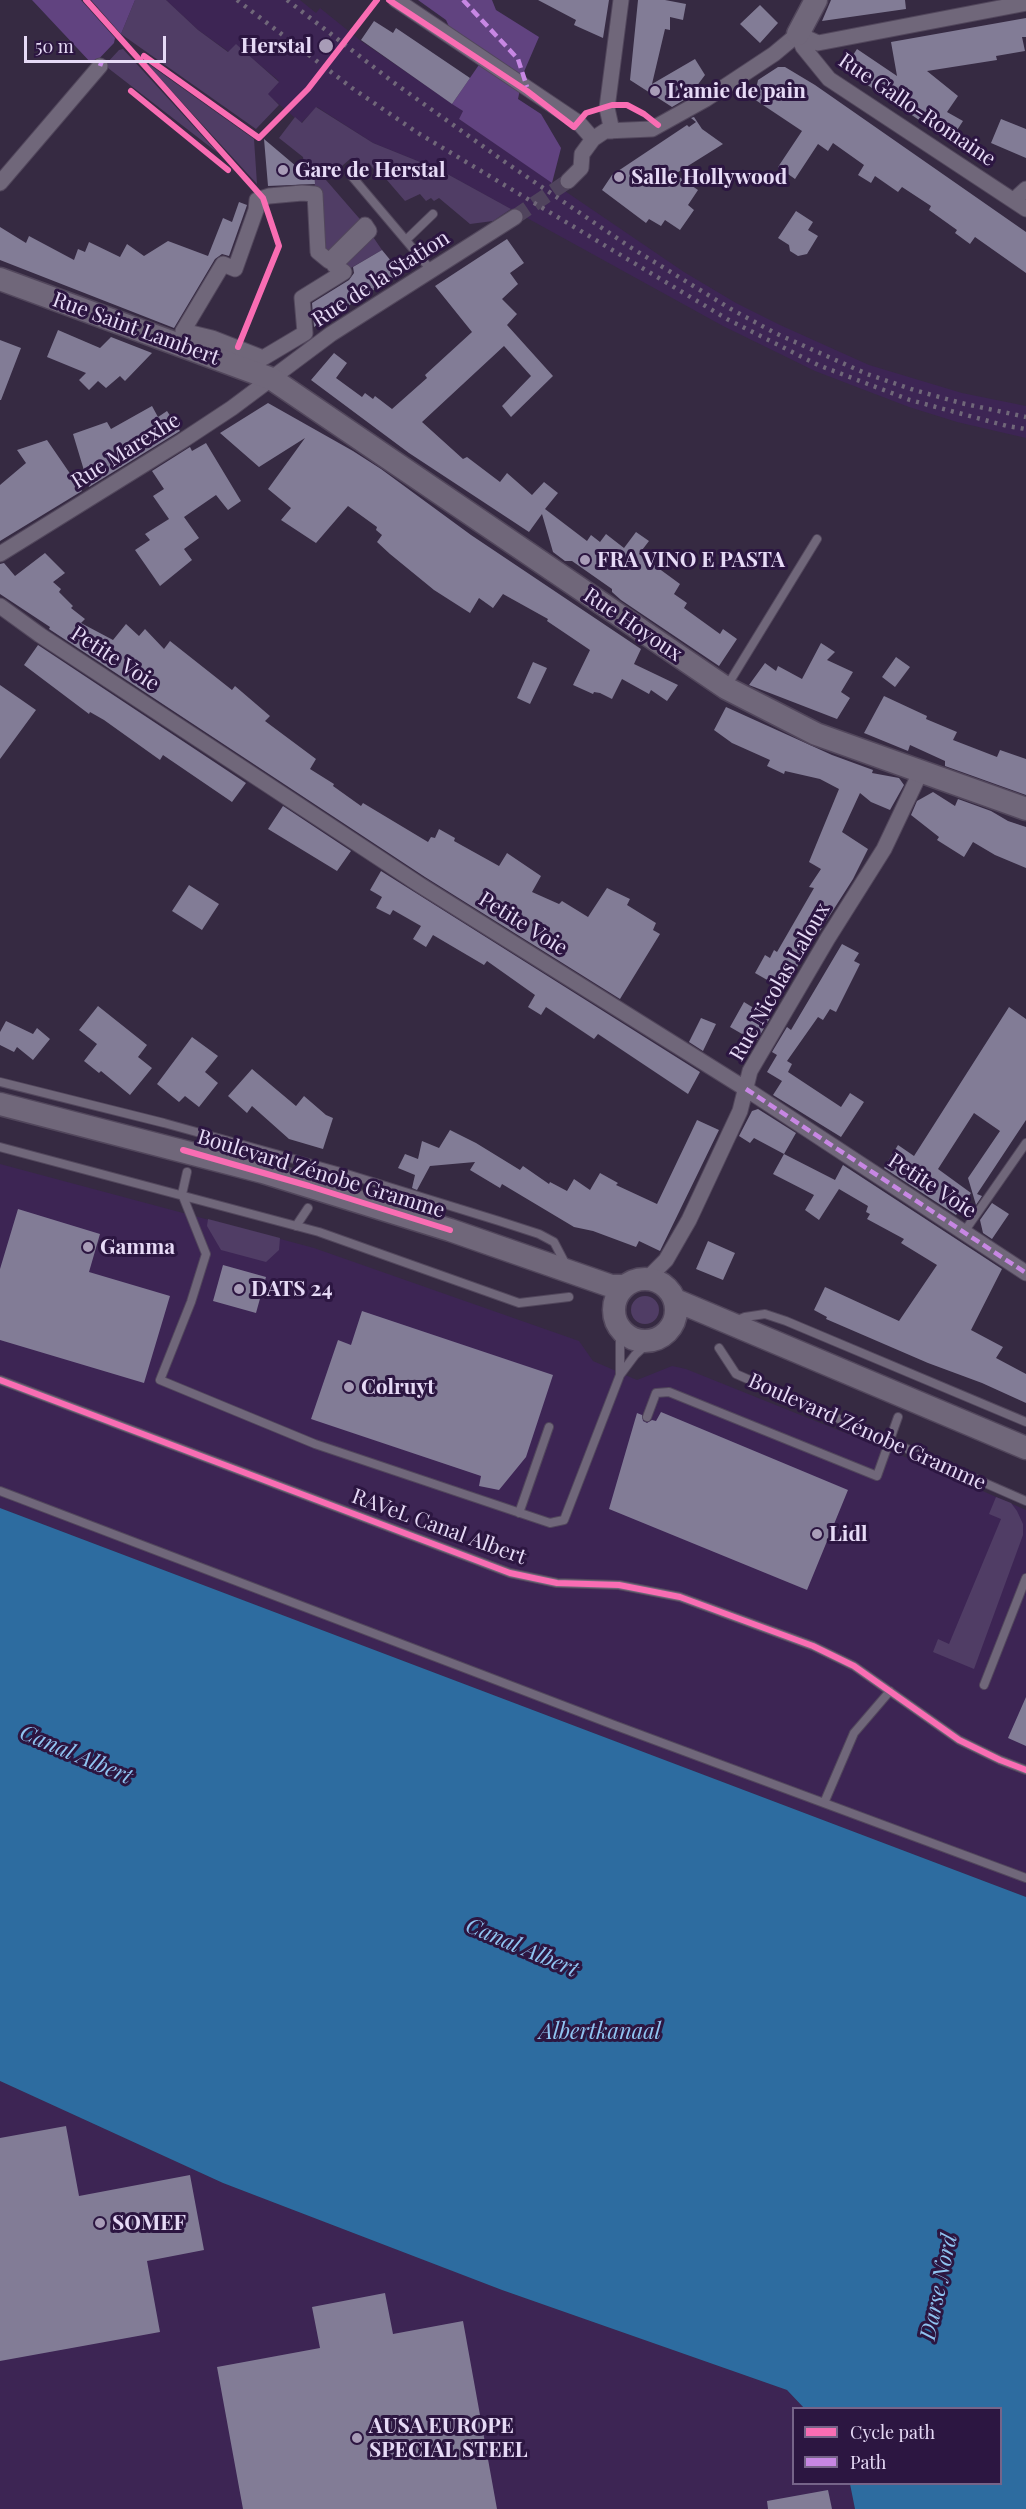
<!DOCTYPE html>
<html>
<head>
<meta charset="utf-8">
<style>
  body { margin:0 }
  #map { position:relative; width:1026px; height:2509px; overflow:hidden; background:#362a42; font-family:"Playfair Display",serif }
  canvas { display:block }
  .legend { position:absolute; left:792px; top:2407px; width:210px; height:78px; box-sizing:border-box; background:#2c1641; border:2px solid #766489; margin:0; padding:8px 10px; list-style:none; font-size:18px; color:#e6daf6 }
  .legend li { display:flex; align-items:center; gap:12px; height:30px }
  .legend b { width:30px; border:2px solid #766489 }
  .scale { position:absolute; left:24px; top:36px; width:142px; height:27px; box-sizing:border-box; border:3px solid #e6daf6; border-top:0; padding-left:8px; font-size:18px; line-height:21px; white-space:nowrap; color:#e6daf6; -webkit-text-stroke:4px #2c1641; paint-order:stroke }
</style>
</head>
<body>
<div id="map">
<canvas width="1026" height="2509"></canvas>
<ul class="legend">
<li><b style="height:8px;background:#f96db3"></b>Cycle path</li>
<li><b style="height:8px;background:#c787e3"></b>Path</li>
</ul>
<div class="scale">50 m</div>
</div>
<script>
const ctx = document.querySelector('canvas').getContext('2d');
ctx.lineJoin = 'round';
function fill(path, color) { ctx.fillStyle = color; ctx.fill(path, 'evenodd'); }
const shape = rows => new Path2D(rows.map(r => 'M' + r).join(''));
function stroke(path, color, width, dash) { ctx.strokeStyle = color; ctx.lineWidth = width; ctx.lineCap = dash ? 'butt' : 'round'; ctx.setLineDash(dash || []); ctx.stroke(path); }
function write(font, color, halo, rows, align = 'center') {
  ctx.font = font + ' "Playfair Display",serif'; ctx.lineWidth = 6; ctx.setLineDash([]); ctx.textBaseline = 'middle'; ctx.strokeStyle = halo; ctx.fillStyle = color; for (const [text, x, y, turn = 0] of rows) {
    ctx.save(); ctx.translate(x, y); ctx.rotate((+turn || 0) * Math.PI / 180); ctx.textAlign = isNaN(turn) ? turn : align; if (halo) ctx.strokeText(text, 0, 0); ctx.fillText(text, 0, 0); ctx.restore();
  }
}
fill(shape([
  [166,0,300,0,316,13,320,8,361,41,463,111,459,119,684,272,736,303,780,325,869,365,962,393,1026,406,1026,438,957,422,909,407,815,371,723,326,440,170,373,143,317,107,301,123,267,94,279,81,236,45,229,52,198,30],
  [0,1164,314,1248,579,1341,593,1361,637,1380,672,1366,686,1369,905,1457,1026,1510,1026,1897,0,1508],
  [0,2081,223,2183,502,2290,787,2390,804,2408,794,2408,794,2484,850,2484,855,2509,0,2509]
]), '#3d2554');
fill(shape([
  [135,0,166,0,198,30,228,52,236,44,279,82,268,94,279,105,256,129,121,34],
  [123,49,218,153,108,68,106,64,119,50],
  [143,60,254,139,257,184],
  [316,107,373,143,440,170,511,209,493,221,470,224,439,198,434,201,431,198,426,201,420,194,405,201,380,172,375,171,369,163,360,169,350,159,326,180,365,225,329,261,318,252,314,171,305,172,303,157,279,138,295,117,302,123],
  [369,231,382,250,344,272,334,265],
  [208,1219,280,1238,279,1250,266,1262,221,1250,207,1226],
  '631 1310a14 14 0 1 1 28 0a14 14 0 1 1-28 0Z',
  [996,1497,1011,1503,1017,1511,1023,1524,1023,1535,974,1669,933,1652,938,1639,949,1644,1001,1519,989,1514]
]), '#503d65');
fill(shape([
  [32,0,81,0,115,38,114,43,93,65],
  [91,0,135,0,121,34],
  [418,0,492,0,496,10,539,37,523,74,518,99,541,114,561,148,552,183,459,119,463,111,452,104,485,56,452,33,446,20]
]), '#614380');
fill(shape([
  [0,1508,1026,1897,1026,2509,855,2509,850,2484,1000,2484,1000,2408,804,2408,787,2390,502,2290,223,2183,0,2081]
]), '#2d6ca0');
fill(shape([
  [538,0,609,0,603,38,574,25,576,20],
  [638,0,665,0,686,4,683,20,670,17,670,30,665,29,652,84,695,59,705,75,696,87,682,98,684,100,672,107,630,80],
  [831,0,905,0,906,9,822,21],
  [760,5,778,23,760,43,740,24],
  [1026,18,1026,37,1022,37,1025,51,996,56,997,60,927,71,958,96,947,112,963,121,950,141,844,69,857,49,897,76,891,42],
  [374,21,393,33,396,28,470,78,452,104,361,40],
  [778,67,785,67,815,85,1026,232,1026,273,975,237,970,244,955,233,957,230,929,210,931,206,902,187,898,192,875,176,871,183,858,175,864,165,833,143,828,151,818,144,795,179,778,167,802,131,754,99,758,80],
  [694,117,702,129,723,144,675,174,698,190,688,205,694,210,680,230,665,220,661,226,649,219,646,223,602,190,612,175,687,125,689,127,696,122,691,118],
  [1001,119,1026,129,1026,158,991,143],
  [264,139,303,172,314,171,315,184,268,186],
  [239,202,247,205,246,208,229,256,222,254,215,259,174,328,0,260,0,227,26,243,29,236,74,260,78,249,85,252,89,242,120,257,127,244,144,256,168,241,208,256,223,218,232,222],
  [796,211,813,222,808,230,818,236,807,254,798,256,790,251,789,245,778,238],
  [507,239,524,263,510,273,518,284,502,299,517,314,507,325,553,376,511,417,502,406,531,376,504,346,422,422,463,459,467,457,500,482,507,473,532,495,544,482,558,493,545,509,587,541,591,535,600,542,606,534,624,548,636,532,649,541,639,554,680,584,674,594,687,603,684,608,720,634,723,629,737,639,719,666,621,600,612,592,612,589,572,561,565,561,553,552,542,514,529,532,409,453,311,380,334,353,347,363,336,378,362,397,365,393,373,399,375,396,392,409,427,378,425,375,472,332,435,286],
  [382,250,401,273,314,327,312,303,349,280,354,273,353,267],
  [58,330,100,348,111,337,152,353,125,381,120,376,106,388,98,381,89,390,79,380,86,373,47,357],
  [0,340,21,348,1,400,0,400],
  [268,403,353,451,381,469,471,535,641,649,634,664,678,685,667,701,651,690,649,694,622,679,612,699,600,693,594,692,593,694,573,685,590,650,547,621,548,619,503,594,493,608,479,598,470,613,434,590,390,554,377,542,382,535,376,530,377,527,348,506,316,543,281,520,291,508,268,489,305,438,259,467,220,433],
  [152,406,158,417,167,411,180,431,89,487,73,434,107,422,111,429],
  [47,440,82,491,0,541,0,485,26,463,17,450],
  [206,443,241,501,228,510,216,495,184,517,199,538,184,549,192,560,160,586,135,550,150,540,145,534,169,519,153,496,164,489,152,471,190,447,192,451],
  [45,553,65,573,53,582,61,589,59,592,73,606,71,608,85,619,81,623,113,640,126,624,139,636,145,629,164,649,170,641,232,690,235,686,270,716,265,721,316,759,310,769,334,784,333,786,361,806,363,803,428,842,431,837,435,838,439,829,455,838,454,841,499,866,507,853,541,876,532,892,559,904,562,901,588,917,607,888,630,899,627,905,656,923,653,930,660,934,620,999,425,877,49,629,50,627,0,594,0,564,4,563,15,576],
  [821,643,835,652,827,660,853,672,841,692,850,698,837,719,749,685,765,663,776,671,778,666,802,679],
  [38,645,246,783,232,802,163,755,160,760,104,720,90,712,89,714,24,665],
  [896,657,910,667,895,687,882,677],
  [533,662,547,668,530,704,517,698],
  [0,685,36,710,0,759],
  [884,696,927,716,926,719,957,732,953,740,997,757,1000,750,1026,759,1026,795,945,766,945,761,910,745,908,751,864,733],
  [726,707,832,755,873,770,872,773,899,778,904,785,890,810,871,802,860,793,842,832,868,849,853,879,783,989,755,973,765,955,770,958,774,950,777,952,814,888,809,887,821,869,809,862,839,789,820,779,785,771,784,774,767,766,770,760,732,743,714,730],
  [933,792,955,806,958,799,991,811,1008,821,1026,827,1026,868,995,855,973,842,964,857,937,840,939,837,911,815,917,801],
  [283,806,351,851,337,871,268,829],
  [381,871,700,1072,688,1094,598,1034,594,1039,546,1007,541,1015,528,1007,535,995,487,961,484,965,433,935,426,947,413,939,421,926,393,910,390,915,376,908,382,897,370,890],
  [189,885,219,904,202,930,172,911],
  [842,944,859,953,854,961,860,964,836,1012,830,1009,823,1020,818,1017,787,1061,792,1064,788,1072,841,1107,850,1093,864,1102,841,1137,773,1095,782,1081,767,1072,777,1055,772,1052,787,1027,791,1030],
  [744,1002,770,1018,756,1042,730,1027],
  [98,1006,147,1045,138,1057,152,1068,130,1095,101,1071,99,1073,84,1061,97,1044,79,1030],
  [1009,1007,1026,1019,1026,1120,977,1194,982,1196,976,1205,968,1178,1000,1131,974,1113,938,1169,971,1193,956,1215,884,1168,898,1145,914,1156],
  [701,1018,716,1024,703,1051,689,1042],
  [6,1021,33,1034,37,1028,50,1039,33,1060,17,1047,14,1052,0,1045,0,1032],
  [192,1037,218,1056,205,1072,218,1083,199,1107,185,1096,179,1102,157,1084],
  [252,1069,296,1106,304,1096,326,1115,333,1118,323,1149,289,1139,252,1106,247,1113,228,1096],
  [758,1109,796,1133,784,1154,835,1180,843,1165,1002,1269,971,1330,1003,1347,996,1358,1026,1374,1026,1403,982,1383,928,1363,826,1319,827,1317,814,1310,825,1287,899,1321,937,1265,901,1243,904,1239,867,1219,870,1214,866,1212,868,1206,839,1189,819,1220,805,1210,814,1195,773,1174,784,1154,754,1138,750,1143,739,1136,752,1111],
  [697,1120,719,1130,660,1251,639,1241,636,1247,593,1231,574,1227,502,1184,500,1188,470,1170,475,1162,430,1166,417,1190,412,1188,415,1175,398,1168,405,1154,418,1159,422,1141,439,1148,450,1130,476,1143,520,1170,523,1166,549,1184,550,1182,567,1191,574,1179,590,1190,600,1173,618,1183,616,1185,657,1204],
  [992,1203,1009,1214,992,1239,983,1233,980,1220],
  [18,1209,100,1234,89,1272,170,1296,144,1383,0,1340,0,1269],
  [708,1241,735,1253,723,1280,696,1269],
  [223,1265,266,1277,256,1313,213,1301],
  [362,1311,553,1375,526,1457,499,1490,479,1486,481,1476,311,1419,338,1340,351,1345],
  [661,1412,848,1490,807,1590,609,1509,637,1413,642,1415,643,1421,647,1423,652,1420,656,1421],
  [1026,1697,1026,1746,1008,1738],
  [66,2126,79,2196,190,2175,204,2250,147,2261,160,2332,0,2361,0,2138],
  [385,2293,393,2334,463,2321,497,2509,243,2509,217,2367,320,2348,312,2307],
  [828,2490,832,2509,768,2509,767,2501]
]), '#827c96');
stroke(shape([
  [515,217,568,181]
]), '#50445d', 15, [15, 8]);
const lane = shape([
  [349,173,431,270],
  [406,240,433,214],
  [727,686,817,539],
  [0,1082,164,1123,337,1171,499,1221,539,1234,554,1242,566,1265],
  [0,1147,319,1232,519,1303,569,1297],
  [187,1172,182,1194,206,1254,191,1302,160,1380,315,1444,550,1523,564,1520,620,1375,635,1355,649,1342],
  [296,1226,308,1208],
  [964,1232,1026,1143],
  [735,1321,745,1317,765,1314,786,1321,1026,1422],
  [620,1330,620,1374],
  [719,1348,736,1374,1026,1501],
  [0,1380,510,1573,557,1583,619,1585,680,1597,813,1646,854,1666,959,1740,1000,1760,1026,1770],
  [647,1417,656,1393,669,1392,877,1476,898,1417],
  [0,1491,614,1725,1026,1878],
  [519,1513,549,1427],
  [984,1685,1026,1578],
  [824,1803,854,1733,890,1691]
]);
const street = shape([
  [396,0,579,123,593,139],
  [798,34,803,47,829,79,1026,209],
  [798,34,818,43,1026,3],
  [612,131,607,108,621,0],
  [568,181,581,168,582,154,593,139,605,131,652,129,706,99,774,54,798,34],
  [0,183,100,66],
  [302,193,315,194,318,252,329,261,365,225,369,231,334,265,344,272,302,298,305,333,263,358,212,338,183,331,223,264,235,269,256,210,257,200,269,196,302,193],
  [1014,200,1026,189],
  [0,554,182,441,232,408,331,334,515,217],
  [0,606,40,635,420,885,746,1089,1026,1273],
  [647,1279,666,1260,689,1220,740,1111,750,1071,828,938,884,849,921,771]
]);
const secondary = shape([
  [798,34,816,0],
  [0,279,272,379,726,688,816,734,1026,809],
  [0,1104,263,1172,450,1230,611,1286,624,1286],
  '614 1310a31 31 0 1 1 62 0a31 31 0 1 1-62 0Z',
  [675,1300,1026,1448]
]);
stroke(lane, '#52475c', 10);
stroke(street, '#52475c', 17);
stroke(secondary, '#52475c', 25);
stroke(lane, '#70677a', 8);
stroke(street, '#70677a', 15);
stroke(secondary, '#70677a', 22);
stroke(shape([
  [237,0,352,88,418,133,727,319,818,365,910,400,1007,426,1026,429],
  [287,0,393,82,505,162,630,247,731,309,775,333,867,374,914,390,961,403,1026,417]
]), '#706779', 4.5, [3, 6]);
stroke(shape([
  [463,0,518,59,527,87],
  [100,66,102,61],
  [746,1089,1026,1273]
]), '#c787e3', 4.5, [9, 4.5]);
stroke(shape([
  [86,0,263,198,279,246,238,347],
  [389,0,527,91,574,127,586,113,612,105,627,105,644,114,658,125],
  [144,56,259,138,308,89,377,0],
  [131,91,228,170],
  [183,1150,309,1186,450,1230],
  [0,1380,510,1573,557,1583,619,1585,680,1597,813,1646,854,1666,959,1740,1000,1760,1026,1770]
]), '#f96db3', 6);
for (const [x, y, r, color] of [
  [326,46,8,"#a89cb7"],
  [655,91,6,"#a89cb7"],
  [283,170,6,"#a89cb7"],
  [619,177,6,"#a89cb7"],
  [585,560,6,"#a89cb7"],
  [88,1247,6,"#a89cb7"],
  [239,1289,6,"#a89cb7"],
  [349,1387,6,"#a89cb7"],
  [817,1534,6,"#a89cb7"],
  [100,2223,6,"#a89cb7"],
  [357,2438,6,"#a89cb7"]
]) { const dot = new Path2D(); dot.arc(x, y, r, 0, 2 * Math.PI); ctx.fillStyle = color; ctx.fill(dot); stroke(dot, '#2c1641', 2); }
write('bold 21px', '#e6daf6', '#2c1641', [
  ["Herstal",312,46,"right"],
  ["L'amie de pain",667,91],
  ["Gare de Herstal",295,170],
  ["Salle Hollywood",631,177],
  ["FRA VINO E PASTA",597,560],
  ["Gamma",100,1247],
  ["DATS 24",251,1289],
  ["Colruyt",361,1387],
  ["Lidl",829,1534],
  ["SOMEF",112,2223],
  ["AUSA EUROPE",369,2426],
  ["SPECIAL STEEL",369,2450]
], 'left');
write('21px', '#e6daf6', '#2c1641', [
  ["Rue Gallo-Romaine",917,110,34],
  ["Rue de la Station",381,279,-33],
  ["Rue Saint Lambert",136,329,20],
  ["Rue Marexhe",126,451,-32],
  ["Rue Hoyoux",633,625,34],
  ["Petite Voie",115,659,33],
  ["Petite Voie",523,924,32],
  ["Rue Nicolas Laloux",780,982,-60],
  ["Boulevard Zénobe Gramme",321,1174,17],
  ["Petite Voie",932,1186,33],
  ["Boulevard Zénobe Gramme",867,1432,24],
  ["RAVeL Canal Albert",439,1527,20]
]);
write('italic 22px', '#90c4f1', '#2c1641', [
  ["Canal Albert",76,1755,23],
  ["Canal Albert",522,1948,23],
  ["Albertkanaal",600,2032],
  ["Darse Nord",939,2287,-78]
]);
</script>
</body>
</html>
